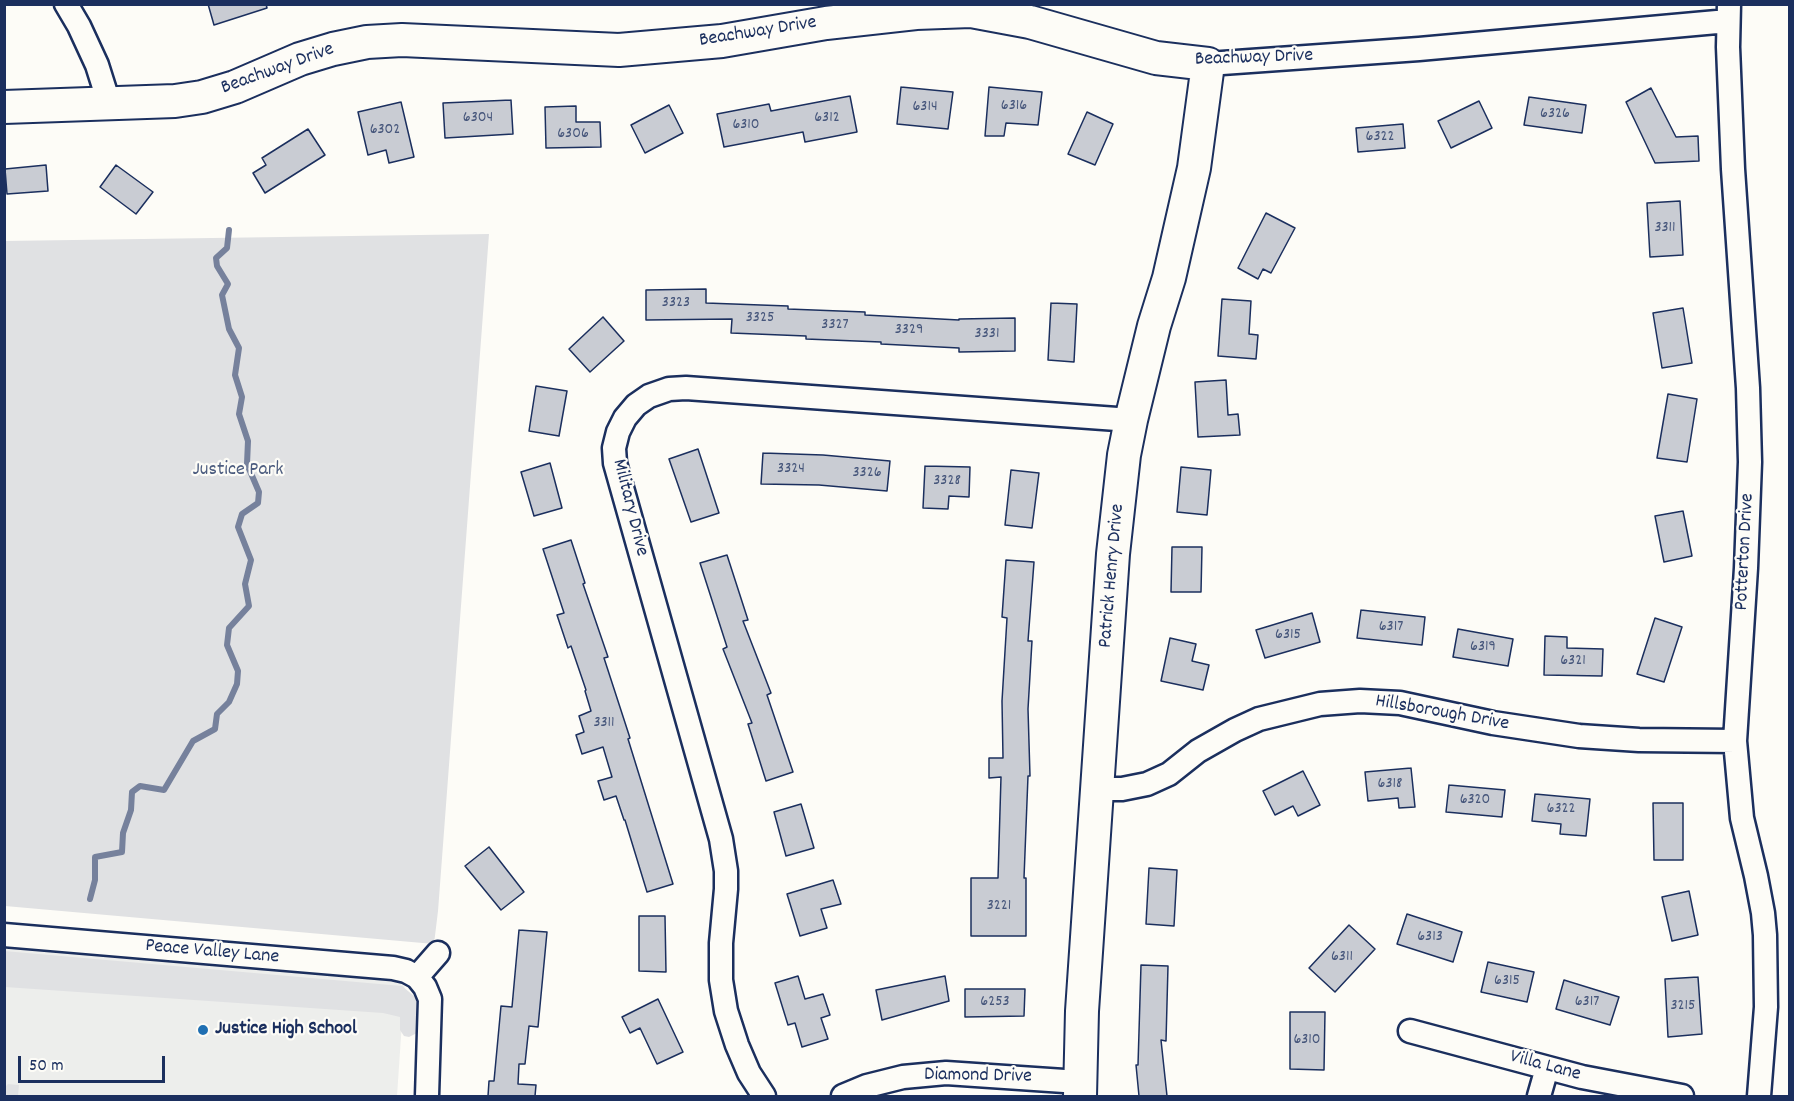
<!DOCTYPE html>
<html>
<head>
<meta charset="utf-8">
<style>
  body { margin:0 }
  #map { position:relative; width:1794px; height:1101px; overflow:hidden; background:#fdfcf7; font-family:Dekko,sans-serif }
  canvas { display:block }
  .frame { position:absolute; inset:0; border:6px solid #1b2f5e; pointer-events:none }
  .scale { position:absolute; left:18px; top:1056px; width:147px; height:27px; box-sizing:border-box; border:3px solid #1b2f5e; border-top:0; padding-left:8px; font-size:18px; line-height:21px; white-space:nowrap; color:#1b2f5e; -webkit-text-stroke:4px #fdfcf7; paint-order:stroke }
</style>
</head>
<body>
<div id="map">
<canvas width="1794" height="1101"></canvas>
<div class="frame"></div>
<div class="scale">50 m</div>
</div>
<script>
const ctx = document.querySelector('canvas').getContext('2d');
ctx.lineJoin = 'round';
function fill(path, color) { ctx.fillStyle = color; ctx.fill(path, 'evenodd'); }
const shape = rows => new Path2D(rows.map(r => 'M' + r).join(''));
function stroke(path, color, width, dash) { ctx.strokeStyle = color; ctx.lineWidth = width; ctx.lineCap = dash ? 'butt' : 'round'; ctx.setLineDash(dash || []); ctx.stroke(path); }
function write(font, color, halo, rows, align = 'center') {
  ctx.font = font + ' Dekko,sans-serif'; ctx.lineWidth = 4.5; ctx.setLineDash([]); ctx.textBaseline = 'middle'; ctx.strokeStyle = halo; ctx.fillStyle = color; for (const [text, x, y, turn = 0] of rows) {
    ctx.save(); ctx.translate(x, y); ctx.rotate((+turn || 0) * Math.PI / 180); ctx.textAlign = isNaN(turn) ? turn : align; if (halo) ctx.strokeText(text, 0, 0); ctx.fillText(text, 0, 0); ctx.restore();
  }
}
fill(shape([
  [4,928,406,963,397,1096,5,1096]
]), '#edeeec');
fill(shape([
  [489,234,438,911,434,944,5,906,4,241],
  [4,951,402,986,414,996,418,1004,417,1033,409,1037,404,1036,400,1030,400,1017,383,1013,5,987],
  [8,1084,19,1085,18,1096,5,1096,5,1087]
]), '#e0e1e3');
stroke(shape([
  [90,899,95,880,95,857,122,852,123,833,131,810,132,792,140,786,164,790,193,741,215,729,217,714,229,702,237,684,238,671,227,645,229,628,249,606,245,584,251,560,238,527,242,514,258,503,259,492,247,464,248,441,239,414,242,397,235,375,239,348,229,329,222,295,228,284,217,266,216,258,227,248,229,230]
]), '#76819c', 6);
const building = shape([
  [208,4,266,4,267,8,214,25,208,4],
  [901,87,953,92,948,129,897,124,901,87],
  [989,87,1042,92,1038,125,1006,123,1004,136,985,136,989,87],
  [1651,88,1676,137,1698,136,1699,161,1655,163,1626,102,1651,88],
  [850,96,857,132,805,142,803,132,724,147,717,114,769,104,771,111,850,96],
  [1529,97,1586,105,1582,133,1524,125,1529,97],
  [511,100,513,134,445,138,443,103,511,100],
  [1479,101,1492,128,1451,148,1438,121,1479,101],
  [401,102,414,157,389,163,386,150,368,155,358,112,401,102],
  [669,105,683,133,645,153,631,125,669,105],
  [576,106,576,122,600,122,601,147,546,148,545,107,576,106],
  [1087,112,1113,124,1095,165,1068,154,1087,112],
  [1403,124,1405,148,1358,152,1356,128,1403,124],
  [308,129,325,155,265,193,253,173,266,165,262,158,308,129],
  [46,165,48,191,7,194,5,169,46,165],
  [116,165,153,192,136,214,100,187,116,165],
  [1680,201,1683,255,1650,257,1647,203,1680,201],
  [1266,213,1295,228,1271,273,1263,269,1258,279,1238,268,1266,213],
  [706,289,706,303,788,306,788,309,865,312,865,315,959,320,959,319,1015,318,1015,351,959,352,959,348,881,344,881,342,806,339,806,336,731,333,732,319,646,320,646,290,706,289],
  [1222,299,1251,301,1249,334,1258,335,1256,359,1218,356,1222,299],
  [1051,303,1077,304,1074,362,1048,360,1051,303],
  [1683,308,1692,363,1662,368,1653,313,1683,308],
  [603,317,624,341,590,372,569,349,603,317],
  [1226,380,1228,415,1238,414,1240,435,1198,437,1195,382,1226,380],
  [536,386,567,391,559,436,529,431,536,386],
  [1668,394,1697,399,1687,462,1657,458,1668,394],
  [698,449,719,513,691,522,669,459,698,449],
  [763,453,823,455,890,461,887,491,819,485,761,484,763,453],
  [550,463,562,508,534,516,521,472,550,463],
  [925,466,970,467,969,497,949,496,948,509,923,508,925,466],
  [1181,467,1211,470,1207,515,1177,512,1181,467],
  [1011,470,1039,473,1032,528,1005,525,1011,470],
  [1683,511,1692,556,1664,562,1655,516,1683,511],
  [571,540,585,583,583,584,608,657,604,658,630,738,628,739,673,884,647,892,625,820,624,820,616,796,604,800,598,781,612,777,603,747,582,754,576,735,584,732,579,716,591,711,585,691,586,690,571,646,568,648,557,615,564,613,543,549,571,540],
  [1172,547,1202,547,1201,592,1171,592,1172,547],
  [727,555,748,620,743,621,771,693,767,695,793,772,766,781,748,724,752,723,723,649,727,647,700,563,727,555],
  [1006,560,1034,562,1028,641,1032,641,1028,709,1030,776,1028,776,1024,878,1026,878,1026,936,971,936,971,878,998,878,1001,777,989,778,989,758,1003,758,1002,701,1007,618,1002,617,1006,560],
  [1361,610,1425,617,1422,645,1357,638,1361,610],
  [1312,613,1320,642,1265,658,1256,630,1312,613],
  [1655,618,1682,627,1664,682,1637,674,1655,618],
  [1458,629,1513,639,1508,666,1453,657,1458,629],
  [1545,636,1567,637,1567,648,1603,649,1602,676,1544,675,1545,636],
  [1170,638,1196,644,1192,661,1209,665,1203,690,1161,681,1170,638],
  [1411,768,1415,807,1399,808,1398,798,1368,801,1365,772,1411,768],
  [1303,771,1320,805,1298,816,1293,806,1275,815,1263,791,1303,771],
  [1449,785,1505,790,1502,817,1446,812,1449,785],
  [1535,794,1590,799,1586,836,1560,834,1561,824,1532,821,1535,794],
  [1653,803,1683,803,1683,860,1654,860,1653,803],
  [801,804,814,848,786,856,774,812,801,804],
  [489,847,524,892,501,910,465,866,489,847],
  [1149,868,1177,870,1174,926,1146,924,1149,868],
  [833,880,841,904,821,909,827,928,800,936,787,894,833,880],
  [1689,891,1698,935,1672,941,1662,897,1689,891],
  [1407,914,1462,932,1453,962,1397,944,1407,914],
  [639,916,665,916,666,972,639,971,639,916],
  [1349,925,1375,949,1335,992,1309,968,1349,925],
  [519,930,547,932,538,1027,529,1026,525,1064,519,1064,518,1084,536,1085,535,1096,488,1096,489,1081,494,1081,501,1006,512,1007,519,930],
  [1488,962,1534,972,1527,1002,1481,992,1488,962],
  [1141,965,1168,966,1166,1041,1161,1040,1167,1096,1139,1096,1136,1065,1138,1065,1141,965],
  [798,976,805,999,823,994,830,1015,821,1018,828,1039,802,1047,795,1023,788,1025,775,983,798,976],
  [945,976,949,1001,882,1020,876,990,945,976],
  [1698,977,1702,1034,1668,1037,1665,979,1698,977],
  [1564,980,1619,997,1610,1025,1556,1009,1564,980],
  [965,989,1025,989,1024,1016,965,1017,965,989],
  [658,999,683,1052,657,1064,640,1028,630,1033,622,1017,658,999],
  [1290,1012,1325,1012,1324,1070,1290,1069,1290,1012]
]);
fill(building, '#c9ccd3');
stroke(building, '#1b2f5e', 1.5);
const street = shape([
  [66,4,79,26,97,65,109,103],
  [1729,4,1728,47,1733,169,1748,388,1750,462,1746,568,1735,741,1742,818,1756,876,1763,913,1765,935,1766,1007,1759,1096],
  [1208,64,1419,49,1728,21],
  [1098,789,1122,789,1147,784,1169,774,1198,751,1235,730,1259,719,1320,704,1360,701,1400,703,1493,723,1579,736,1639,740,1735,741],
  [4,935,393,968,406,971,417,977],
  [1410,1031,1582,1077,1682,1096],
  [427,1096,430,999,425,987,417,977,438,953],
  [764,1096,749,1073,737,1045,726,1011,721,980,721,943,726,889,726,871,721,839,615,463,614,448,618,432,625,418,636,405,649,396,669,389,686,388,1131,420],
  [843,1096,867,1086,903,1077,946,1073,1079,1082],
  [1539,1096,1547,1068]
]);
const secondary = shape([
  [4,107,175,101,202,97,235,87,300,59,333,49,367,42,402,40,619,50,722,41,826,23,916,13,971,11,1030,22,1156,58,1208,64,1194,168,1169,278,1154,326,1131,420,1124,455,1113,554,1082,1011,1080,1096]
]);
stroke(street, '#1b2f5e', 27);
stroke(secondary, '#1b2f5e', 36);
stroke(street, '#fdfcf7', 22);
stroke(secondary, '#fdfcf7', 32);
for (const [x, y, r, color] of [
  [203,1030,6,"#1f6fb2"]
]) { const dot = new Path2D(); dot.arc(x, y, r, 0, 2 * Math.PI); ctx.fillStyle = color; ctx.fill(dot); stroke(dot, '#fdfcf7', 2); }
write('16px', '#46567b', null, [
  ["6316",1014,107],
  ["6314",925,108],
  ["6326",1555,115],
  ["6304",478,119],
  ["6312",827,119],
  ["6310",746,126],
  ["6302",385,131],
  ["6306",573,135],
  ["6322",1380,138],
  ["3311",1665,229],
  ["3323",676,304],
  ["3325",760,319],
  ["3327",835,326],
  ["3329",909,331],
  ["3331",987,335],
  ["3324",791,470],
  ["3326",867,474],
  ["3328",947,482],
  ["6317",1391,628],
  ["6315",1288,636],
  ["6319",1483,648],
  ["6321",1573,662],
  ["3311",604,724],
  ["6318",1390,785],
  ["6320",1475,801],
  ["6322",1561,810],
  ["3221",999,907],
  ["6313",1430,938],
  ["6311",1342,958],
  ["6315",1507,982],
  ["6253",995,1003],
  ["6317",1587,1003],
  ["3215",1683,1007],
  ["6310",1307,1041]
]);
write('20px', '#1b2f5e', '#fdfcf7', [
  ["Beachway Drive",758,33,-9],
  ["Beachway Drive",1254,59,-2],
  ["Beachway Drive",278,70,-20],
  ["Military Drive",629,508,76],
  ["Potterton Drive",1746,552,-87],
  ["Patrick Henry Drive",1113,576,-85],
  ["Hillsborough Drive",1442,714,10],
  ["Peace Valley Lane",212,953,5],
  ["Villa Lane",1545,1067,15],
  ["Diamond Drive",978,1077,1]
]);
write('20px', '#4c5c7f', '#fdfcf7', [
  ["Justice Park",238,471]
]);
write('bold 20px', '#1b2f5e', '#fdfcf7', [
  ["Justice High School",215,1030]
], 'left');
</script>
</body>
</html>
